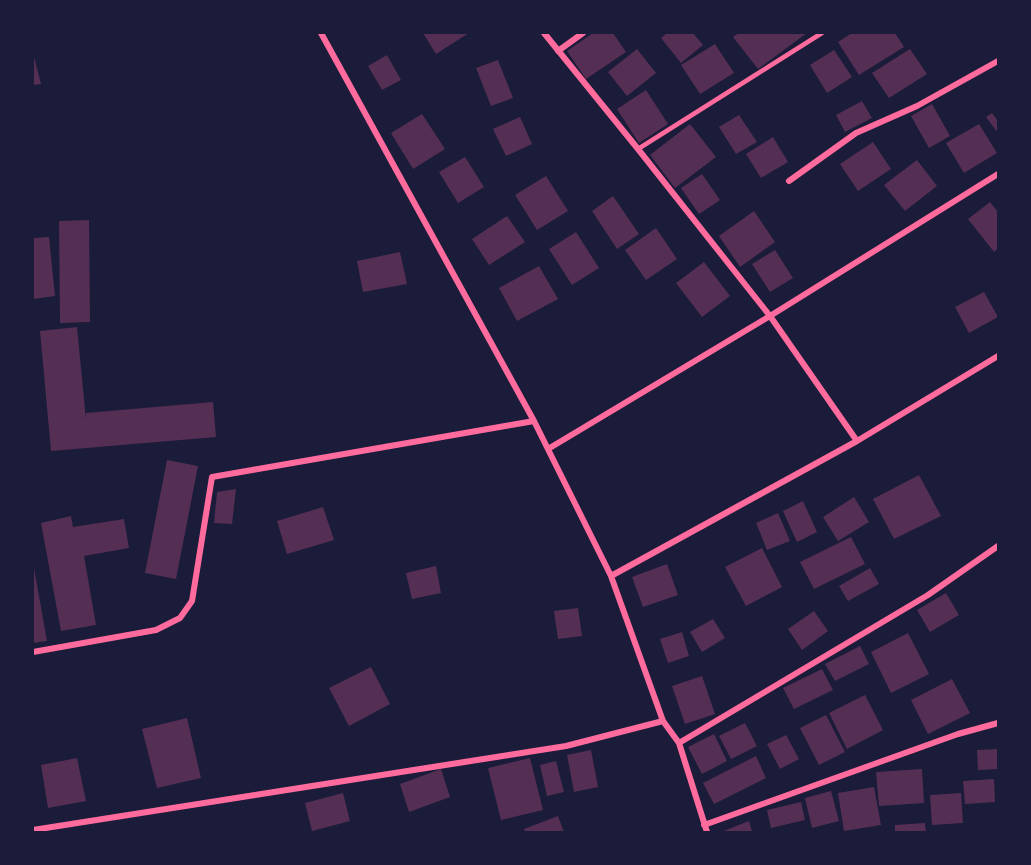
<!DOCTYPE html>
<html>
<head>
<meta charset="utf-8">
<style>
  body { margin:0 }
  #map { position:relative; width:1031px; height:865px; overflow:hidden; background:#1b1b3a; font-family:"Noto Sans",sans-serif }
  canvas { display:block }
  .frame { position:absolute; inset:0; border:34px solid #1b1b3a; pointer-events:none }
</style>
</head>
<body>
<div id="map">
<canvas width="1031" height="865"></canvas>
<div class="frame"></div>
</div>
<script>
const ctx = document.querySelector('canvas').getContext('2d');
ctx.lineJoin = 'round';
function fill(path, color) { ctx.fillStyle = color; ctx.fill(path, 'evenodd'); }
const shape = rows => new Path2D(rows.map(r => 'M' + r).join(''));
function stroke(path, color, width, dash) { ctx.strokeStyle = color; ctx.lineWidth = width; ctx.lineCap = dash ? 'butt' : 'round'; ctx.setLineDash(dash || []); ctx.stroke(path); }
fill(shape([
  [423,33,469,33,436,54],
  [593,33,613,33,626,52,586,79,567,51],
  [667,33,693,33,703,45,681,63,661,38],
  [739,33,807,33,758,69,733,37],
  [852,33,895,33,904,47,859,75,838,42],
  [715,44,734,73,700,94,681,65],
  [637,49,656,73,627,96,608,72],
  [910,49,927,74,889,98,872,73],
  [834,50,852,77,827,93,810,65],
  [33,53,41,84,33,85],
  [387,55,401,80,382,90,368,66],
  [498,60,513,98,491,106,476,68],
  [646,90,668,124,639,143,617,109],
  [862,101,872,118,845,132,836,115],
  [932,104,950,136,929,148,911,116],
  [992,113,998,121,998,133,986,117],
  [422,114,445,149,413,169,391,133],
  [739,115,757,142,736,154,719,127],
  [520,117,532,144,506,156,493,129],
  [690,124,716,157,675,188,650,155],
  [979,124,997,153,964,173,946,143],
  [773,137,788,162,761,178,746,154],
  [873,142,891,169,858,191,840,164],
  [465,157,484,187,458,203,439,172],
  [917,160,937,186,905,211,884,185],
  [702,174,720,200,699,214,681,188],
  [546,176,568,211,537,230,515,195],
  [613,196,639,234,617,249,592,211],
  [990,202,998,212,998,248,994,252,968,219],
  [754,211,775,242,740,267,719,236],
  [507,216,525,242,489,265,472,239],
  [89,220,90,322,60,323,59,221],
  [656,228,677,259,646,280,625,250],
  [576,232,599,268,572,285,549,249],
  [49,237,55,296,33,299,33,238],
  [775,250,793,278,770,292,752,264],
  [400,252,407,284,363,292,357,261],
  [704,262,730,296,702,317,676,283],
  [539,266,558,299,517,321,499,288],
  [984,292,998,317,969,333,955,307],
  [77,327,86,420,86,413,213,402,216,437,51,451,40,331],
  [167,460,198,466,176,579,145,573],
  [919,475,941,516,894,539,873,499],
  [236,489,232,524,214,523,217,492],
  [854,497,869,522,838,541,823,517],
  [803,501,817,532,797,542,783,511],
  [323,507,334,540,287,554,277,521],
  [778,513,790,541,767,550,756,523],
  [71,516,73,527,124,519,129,548,84,556,96,625,61,631,41,523],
  [851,537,865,564,814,589,800,562],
  [762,548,782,587,746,606,725,567],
  [667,564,678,595,643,607,632,577],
  [436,566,441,593,412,599,406,573],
  [33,568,34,568,47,641,33,643],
  [870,568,879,584,848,601,839,586],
  [946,593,959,615,930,632,917,610],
  [578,608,582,636,558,639,554,611],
  [814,611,828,631,802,650,788,629],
  [713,619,725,638,702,652,690,632],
  [682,632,689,656,668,663,660,639],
  [908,633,929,674,891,693,871,652],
  [860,646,869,664,835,681,825,664],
  [371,667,390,704,349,726,329,688],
  [822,669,833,690,794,709,783,688],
  [702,676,715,714,685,724,672,686],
  [952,679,970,713,928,734,911,700],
  [865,695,883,730,847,749,829,713],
  [826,715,845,752,819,765,800,728],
  [187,718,201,778,157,788,142,729],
  [745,723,757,746,731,759,719,736],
  [714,734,727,761,702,774,688,747],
  [786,735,799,759,780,769,767,744],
  [998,749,998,769,978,770,977,750],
  [591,750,598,787,574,792,567,755],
  [756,756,766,778,714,804,703,783],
  [77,758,86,801,48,808,41,765],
  [530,758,543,810,501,820,488,768],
  [556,761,564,792,547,796,540,765],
  [441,769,450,797,409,812,400,784],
  [922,769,924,803,879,806,876,772],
  [994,779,995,802,965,804,963,781],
  [874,787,881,825,844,831,838,793],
  [831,791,839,821,812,828,805,798],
  [343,793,350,821,312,831,305,803],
  [961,793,963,823,932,825,930,795],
  [801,802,805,820,771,828,767,810],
  [558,816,564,832,525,832,524,829],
  [749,821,752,832,721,832],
  [925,823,926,832,895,832,895,825]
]), '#542f53');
stroke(shape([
  [638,149,822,33]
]), '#ff6b9d', 4.5);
stroke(shape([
  [321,33,534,421,611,576,663,721,679,743,707,832],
  [544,33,638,149,770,316,857,441],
  [558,51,583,33],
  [789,181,856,133,917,106,998,61],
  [548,449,770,316,998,174],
  [611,576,857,441,998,356],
  [33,652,156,630,180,618,192,601,212,477,534,421],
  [679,743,928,595,998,546],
  [704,825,958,734,998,723],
  [33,830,566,746,663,721]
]), '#ff6b9d', 6);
</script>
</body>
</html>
